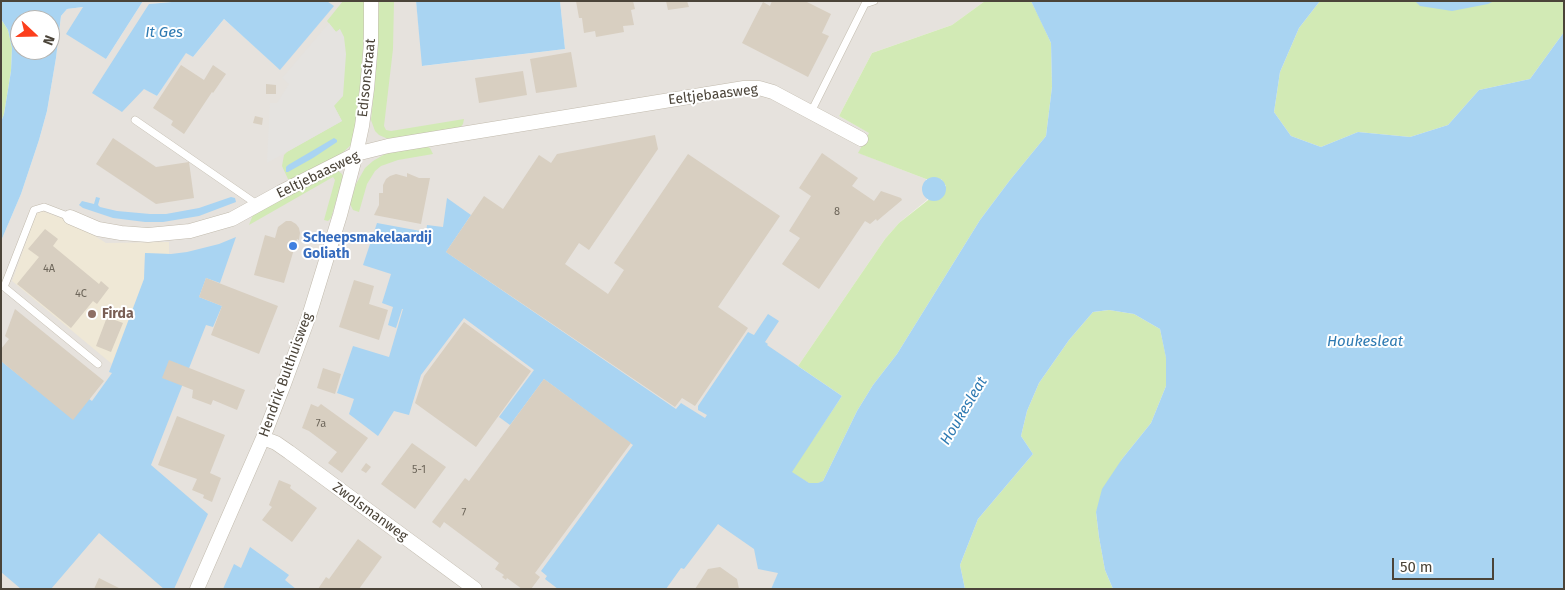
<!DOCTYPE html>
<html>
<head>
<meta charset="utf-8">
<style>
  body { margin:0 }
  #map { position:relative; width:1565px; height:590px; overflow:hidden; background:#f6f3ec; font-family:"Fira Sans",sans-serif }
  canvas { display:block }
  .frame { position:absolute; inset:0; border:2px solid #4b4439; pointer-events:none }
  .north { position:absolute; left:10px; top:10px; width:50px; height:50px; box-sizing:border-box; background:#fff; border:1px solid #b7b4b0; border-radius:50%; rotate:111deg; font-size:14px; font-weight:700; line-height:20px; text-align:center; color:#4b4439 }
  .north::after { content:''; display:block; margin:auto; width:18px; height:22px; background:#fc3f1d; clip-path:polygon(50% 0,100% 100%,50% 72%,0 100%) }
  .scale { position:absolute; left:1392px; top:558px; width:102px; height:22px; box-sizing:border-box; border:2px solid #4b4439; border-top:0; padding-left:6px; font-size:15px; line-height:18px; white-space:nowrap; color:#4b4439; -webkit-text-stroke:4px #fff; paint-order:stroke }
</style>
</head>
<body>
<div id="map">
<canvas width="1565" height="590"></canvas>
<div class="frame"></div>
<div class="north">N</div>
<div class="scale">50 m</div>
</div>
<script>
const ctx = document.querySelector('canvas').getContext('2d');
ctx.lineJoin = 'round';
function fill(path, color) { ctx.fillStyle = color; ctx.fill(path, 'evenodd'); }
const shape = rows => new Path2D(rows.map(r => 'M' + r).join(''));
function stroke(path, color, width, dash) { ctx.strokeStyle = color; ctx.lineWidth = width; ctx.lineCap = dash ? 'butt' : 'round'; ctx.setLineDash(dash || []); ctx.stroke(path); }
function write(font, color, halo, rows, align = 'center') {
  ctx.font = font + ' "Fira Sans",sans-serif'; ctx.lineWidth = 4; ctx.setLineDash([]); ctx.textBaseline = 'middle'; ctx.strokeStyle = halo; ctx.fillStyle = color; for (const [text, x, y, turn = 0] of rows) {
    ctx.save(); ctx.translate(x, y); ctx.rotate((+turn || 0) * Math.PI / 180); ctx.textAlign = isNaN(turn) ? turn : align; if (halo) ctx.strokeText(text, 0, 0); ctx.fillText(text, 0, 0); ctx.restore();
  }
}
fill(shape([
  [143,1,183,1,149,4,144,88,157,96,186,52,193,57,224,19,280,69,333,6,327,1,416,1,423,66,565,49,560,1,985,1,952,25,872,53,839,116,870,133,859,153,926,179,927,200,899,223,885,239,798,366,823,481,771,589,1,589,1,241,21,194,39,140,47,111,56,58,61,16,67,9,83,7,106,59]
]), '#e6e2dd');
fill(shape([
  [42,211,75,223,106,243,169,242,169,254,145,253,144,279,112,364,12,281,35,217,38,212]
]), '#efe8d6');
fill(shape([
  [343,1,365,1,362,74,354,138,351,145,340,155,292,180,288,179,282,166,284,155,287,152,342,121,334,106,340,29,336,32,327,21],
  [379,1,394,1,393,49,384,126,386,130,391,131,464,119,463,124,459,129,388,139,379,135,375,131,371,120,377,58],
  [985,1,1031,1,1039,17,1051,43,1052,87,1046,136,1010,180,980,220,897,354,873,385,857,411,823,481,818,483,809,483,791,472,842,396,798,366,885,239,899,223,946,186,941,179,926,179,858,153,869,133,839,116,872,53,952,25],
  [1320,1,1564,1,1564,32,1530,79,1479,90,1448,125,1410,137,1358,132,1321,147,1291,136,1274,112,1280,72,1299,28],
  [1,19,8,30,12,47,11,71,4,114,1,122],
  [426,146,430,148,433,154,398,160,381,166,375,171,367,184,359,212,353,210,350,204,356,184,365,168,373,161,385,154,397,151],
  [337,170,342,174,343,177,331,218,328,221,324,220,335,180,333,177,249,225,254,212],
  [1109,310,1134,314,1160,329,1166,357,1166,386,1151,423,1122,459,1096,512,1099,537,1105,570,1113,589,965,589,960,565,978,519,1033,454,1021,436,1027,411,1039,383,1069,340,1093,312]
]), '#d2eab5');
fill(shape([
  [329,23,336,32,340,29,344,37,346,54,343,96,334,106,342,121,267,163,270,103,277,103,289,84,282,78]
]), '#e5e3e0');
fill(shape([
  [1,1,143,1,106,59,66,34,83,7,67,9,61,16,56,58,47,111,39,140,21,194,1,241,1,122,4,114,11,71,12,48,8,30,1,19],
  [20,20,50,20,50,50,20,50],
  [183,1,327,1,334,6,280,70,224,19,193,57,186,53,157,96,144,89,122,112,92,93,149,4],
  [416,1,560,1,565,49,422,66],
  [1031,1,1320,1,1299,28,1280,72,1274,112,1291,136,1321,147,1358,132,1410,137,1448,125,1479,90,1530,79,1564,32,1564,589,1113,589,1105,570,1099,537,1096,512,1102,489,1122,459,1151,423,1166,386,1166,358,1160,329,1134,314,1109,310,1093,312,1069,340,1039,383,1027,411,1021,436,1033,454,978,519,960,565,965,589,771,589,778,573,758,569,754,549,718,524,684,569,681,568,666,589,558,589,545,579,547,576,541,571,633,445,544,379,510,425,499,417,534,370,464,318,421,375,409,415,394,411,378,436,349,414,354,399,337,393,353,346,389,357,403,309,402,309,396,328,388,325,393,307,382,303,391,274,363,265,377,223,426,232,427,225,443,227,447,198,471,215,446,252,676,409,681,403,705,418,707,415,698,410,698,406,748,332,754,335,768,314,779,321,765,342,768,344,767,345,842,396,792,472,809,483,818,483,823,481,857,411,873,385,897,354,980,220,1010,180,1046,136,1052,87,1051,43],
  [1415,1,1494,1,1488,4,1452,11,1420,6],
  [334,138,337,140,337,142,313,158,288,172,286,172,286,167,288,165],
  '922 189a12 12 0 1 1 24 0a12 12 0 1 1-24 0Z',
  [96,197,100,198,98,205,100,207,117,211,150,214,166,214,199,208,231,197,235,198,236,202,199,216,163,222,145,222,113,218,83,208,79,205,82,201,94,204],
  [236,237,220,283,206,278,199,297,222,306,213,327,206,325,151,465,208,514,174,589,164,589,99,533,51,589,21,589,1,572,1,361,73,419,89,399,92,401,112,373,109,372,144,279,145,253,171,254,187,252,219,244],
  [250,547,289,575,285,580,296,589,223,589,234,564,241,568]
]), '#a9d4f2');
fill(shape([
  [576,1,633,1,635,9,631,10,634,25,623,26,624,32,596,37,595,31,584,33,582,18,579,18],
  [666,1,687,1,689,7,668,10],
  [772,1,805,1,831,14,822,33,829,36,808,77,742,43,763,2,770,6],
  [571,52,577,87,536,93,530,59],
  [181,65,204,80,213,65,226,74,213,93,212,92,184,134,171,125,173,121,153,108],
  [523,71,527,95,479,103,475,78],
  [266,84,276,85,276,94,266,94],
  [255,116,263,118,262,125,253,123],
  [655,135,658,149,589,250,579,243,565,264,608,294,624,270,614,263,688,154,780,216,718,307,748,328,695,406,682,398,675,407,446,252,484,196,503,209,539,155,551,163,557,154],
  [113,138,156,167,189,162,194,198,156,204,96,164],
  [822,153,858,178,852,186,874,201,881,191,901,198,902,200,877,221,876,219,870,224,865,221,819,289,782,264,800,238,789,231,811,196,799,188],
  [407,173,419,178,430,178,421,224,374,215,379,205,379,193,383,193,383,185,386,179,390,176,396,174,407,177],
  [286,221,291,221,296,224,299,228,300,233,299,240,297,239,284,283,254,275,265,235,275,238,278,227],
  [45,229,58,239,53,246,99,284,101,281,109,288,97,304,93,301,71,328,17,284,39,257,28,249],
  [206,278,278,306,259,354,211,335,222,306,199,297],
  [354,280,374,286,369,304,388,310,379,340,339,327],
  [15,309,104,381,73,420,1,361,1,349,9,339,5,336],
  [107,317,123,323,111,352,96,346],
  [464,322,531,371,476,447,415,403,424,376],
  [169,360,245,390,237,410,213,400,211,405,192,398,193,390,162,378],
  [323,368,341,374,335,394,317,388],
  [544,379,631,443,535,573,540,577,531,589,522,589,507,578,506,580,502,577,504,575,495,569,499,563,444,522,440,528,432,522,465,478,469,481],
  [311,404,318,407,321,404,368,438,342,473,328,463,337,452,309,431,302,428],
  [177,416,225,435,210,473,221,478,212,502,203,498,204,495,192,490,197,479,158,465],
  [412,443,446,467,415,509,381,484],
  [366,463,371,467,366,473,361,470],
  [279,480,291,485,290,488,317,508,292,542,262,520,272,507,269,505],
  [358,539,382,557,359,589,318,589,326,577,329,579],
  [720,567,737,579,739,589,695,589,708,569],
  [99,578,121,589,94,589]
]), '#d8cfc1');
const lane = shape([
  [811,112,865,4,874,1],
  [135,120,258,205],
  [70,217,44,207,34,210,4,287,98,364]
]);
const street = shape([
  [70,217,98,229,121,233,148,235,190,231,232,219,281,192,356,154,388,146,744,88,759,88,773,92,861,139],
  [263,438,276,443,289,452,475,589],
  [197,589,263,438,284,384,309,316,340,215,356,154,362,126,367,89,371,43,371,1]
]);
stroke(lane, '#c2bbae', 8);
stroke(street, '#c2bbae', 15);
stroke(lane, '#fff', 7);
stroke(street, '#fff', 14);
for (const [x, y, r, color] of [
  [293,246,5,"#3f7fe0"],
  [92,314,5,"#8d6e63"]
]) { const dot = new Path2D(); dot.arc(x, y, r, 0, 2 * Math.PI); ctx.fillStyle = color; ctx.fill(dot); stroke(dot, '#fff', 2); }
write('11px', '#6e675b', null, [
  ["8",837,212],
  ["4A",49,269],
  ["4C",81,294],
  ["7a",321,424],
  ["5-1",419,470],
  ["7",464,513]
]);
write('14px', '#4b4439', '#fff', [
  ["Edisonstraat",367,78,-84],
  ["Eeltjebaasweg",713,95,-7],
  ["Eeltjebaasweg",318,175,-26],
  ["Hendrik Bulthuisweg",286,375,-70],
  ["Zwolsmanweg",370,512,36]
]);
write('bold 14px', '#366cbe', '#fff', [
  ["Scheepsmakelaardij",303,238],
  ["Goliath",303,254]
], 'left');
write('bold 14px', '#785e54', '#fff', [
  ["Firda",102,314]
], 'left');
write('italic 15px', '#2e7ab2', '#fff', [
  ["It Ges",164,33],
  ["Houkesleat",1365,342],
  ["Houkesleat",964,411,-59]
]);
</script>
</body>
</html>
